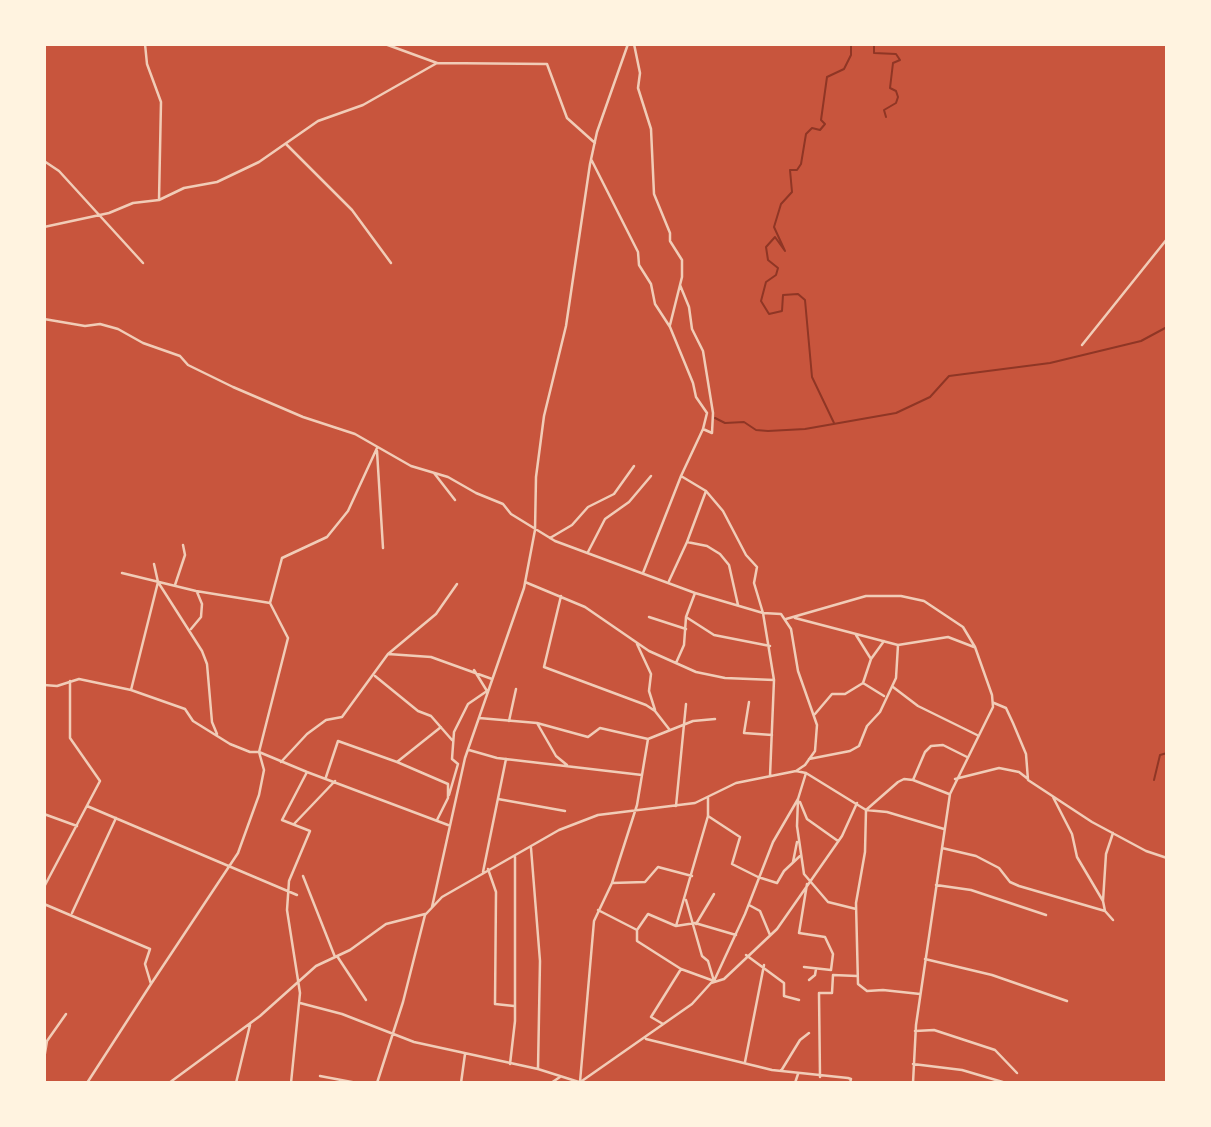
<!DOCTYPE html>
<html>
<head>
<meta charset="utf-8">
<style>
  body { margin:0 }
  #map { position:relative; width:1211px; height:1127px; overflow:hidden; background:#c8553d; font-family:"DM Sans",sans-serif }
  canvas { display:block }
  .frame { position:absolute; inset:0; border:46px solid #fff3e0; pointer-events:none }
</style>
</head>
<body>
<div id="map">
<canvas width="1211" height="1127"></canvas>
<div class="frame"></div>
</div>
<script>
const ctx = document.querySelector('canvas').getContext('2d');
ctx.lineJoin = 'round';
const shape = rows => new Path2D(rows.map(r => 'M' + r).join(''));
function stroke(path, color, width, dash) { ctx.strokeStyle = color; ctx.lineWidth = width; ctx.lineCap = dash ? 'butt' : 'round'; ctx.setLineDash(dash || []); ctx.stroke(path); }
stroke(shape([
  [874,44,874,53,896,54,900,60,893,63,890,88,896,91,898,97,896,103,884,110,886,117],
  [715,418,725,423,744,422,756,430,768,431,805,429,896,413,930,397,949,376,1050,363,1141,341,1167,327],
  [834,423,812,377,805,300,798,294,783,295,782,311,769,314,761,301,766,282,776,275,778,268,768,260,766,247,775,237,785,251,774,227,781,204,792,192,790,170,797,170,801,164,806,134,812,128,820,130,825,124,821,120,827,77,844,69,851,55,851,44],
  [1154,780,1160,755,1167,753]
]), '#8f3625', 2);
stroke(shape([
  [385,44,437,63],
  [634,44,640,73,638,88,651,129,654,194,670,233,670,241,682,260,682,277,670,325],
  [286,144,352,210,391,263],
  [591,159,638,252,639,265,651,284,655,304,670,327,693,383,696,397,707,413,703,429,712,433,713,413,703,351,692,329,689,307,680,285],
  [44,161,59,171,143,263],
  [159,200,184,188,217,182,259,162,318,121,363,105,437,63,547,64,567,118,595,143],
  [44,227,109,213,133,203,159,200,161,102,147,64,145,44],
  [44,319,85,326,100,324,118,329,143,343,180,356,188,365,233,387,303,417,355,434,411,466,448,477,476,493,503,504,511,514,555,541,695,593,763,613,781,614,791,629,798,671,817,725,815,751,805,765,796,771,736,783,695,803,598,815,559,830,442,897,425,915,403,1002,377,1083],
  [1082,345,1167,239],
  [703,429,681,476,706,491,723,511,746,555,757,567,754,583,763,613,774,680,770,776],
  [377,451,383,548],
  [434,473,455,500],
  [550,538,572,525,588,507,614,494,634,466],
  [687,542,706,491],
  [588,552,605,519,629,502,651,476],
  [154,564,158,582,202,651,207,664,212,722,217,734],
  [122,573,196,591,270,603],
  [643,573,681,476],
  [669,581,687,542,707,546,720,554,729,565,738,605],
  [525,582,585,607,649,651,696,672,725,678,774,680],
  [175,585,185,555,183,545],
  [561,596,544,667,646,705,655,711,669,729],
  [649,617,686,629],
  [686,617,714,635,770,646],
  [795,618,898,645,948,637,974,647],
  [786,619,866,596,901,596,924,601,963,627,975,647,992,695,993,707,950,794,916,1025,913,1083],
  [191,629,201,617,202,604,197,592],
  [856,635,871,659],
  [637,644,651,674,649,691,655,710],
  [388,654,431,657,492,679],
  [676,663,684,645,686,617,695,593],
  [375,676,418,711,431,716,452,740],
  [863,683,884,696],
  [44,685,57,686,79,679,131,690,185,709,193,721,230,744,250,752,259,752,264,770,259,795,238,853,151,984,145,964,150,949,44,904],
  [893,687,918,706,977,735],
  [131,690,158,582],
  [749,702,744,733,772,735],
  [994,703,1006,708,1013,723,1026,754,1028,780,1092,822,1146,851,1167,858],
  [815,714,832,694,845,694,863,683,871,659,884,641],
  [479,718,537,723,588,737,600,728,648,739,693,721,715,719],
  [509,721,516,689],
  [537,723,556,756,567,765],
  [469,750,497,758,642,775],
  [809,759,850,751,859,746,867,726,880,712,896,678,898,645],
  [281,762,307,734,326,720,342,717,388,654,436,614,457,584],
  [397,762,441,727],
  [796,771,806,773,866,810,887,812,944,829],
  [307,772,259,752,288,638,270,603,282,558,327,537,348,511,377,448],
  [326,777,338,741,397,762,448,784,448,798,437,820],
  [955,779,999,768,1019,772,1028,779],
  [913,780,949,794],
  [449,795,458,764,452,759,454,732,468,704,487,691,474,670],
  [1053,797,1072,834,1077,857,1103,901],
  [498,799,565,811],
  [798,799,797,826,804,874,828,902,856,909],
  [800,802,807,819,838,841],
  [87,806,297,895],
  [676,806,686,704],
  [44,814,77,826],
  [708,816,740,837,732,864,758,877,777,883,784,871,800,856],
  [294,824,335,781],
  [1113,833,1106,854,1103,901,1105,911,1113,920],
  [531,848,540,961,538,1069],
  [942,848,976,856,999,868,1010,882,1019,886,1105,911],
  [793,862,797,842],
  [488,869,496,892,495,1004,514,1006],
  [483,872,506,759],
  [303,876,335,957],
  [612,883,645,882,658,867,692,876],
  [936,885,971,890,1046,915],
  [44,887,100,781,70,738,70,681],
  [686,900,702,956,708,961,714,981],
  [749,905,760,911,770,935],
  [432,907,465,758,524,588,535,530,536,477,544,416,566,326,590,164,597,132,628,44],
  [598,910,637,930,648,914,676,926,695,923,736,935],
  [72,913,116,818],
  [696,924,714,894],
  [676,926,708,816,708,798],
  [637,930,637,941,681,969,714,981],
  [746,955,784,983,784,996,799,1000],
  [337,956,366,1000],
  [925,959,992,975,1067,1001],
  [804,967,831,970,833,954,825,937,799,933,807,884],
  [809,980,815,975,816,969],
  [714,981,745,914,773,842,798,799,806,773],
  [920,994,883,990,867,991,858,984,856,903,865,852,866,810,898,782,904,779,913,780,925,752,931,746,943,745,967,757],
  [300,1003,342,1014,414,1042,538,1069,582,1083],
  [663,1024,651,1017,681,969],
  [915,1031,934,1030,995,1050,1017,1073],
  [646,1039,772,1070,848,1078,851,1079,850,1083],
  [44,1059,47,1041,66,1014],
  [745,1062,764,965],
  [510,1064,515,1021,515,857],
  [913,1064,962,1070,1006,1083],
  [781,1071,800,1040,809,1033],
  [320,1076,357,1083],
  [820,1077,819,993,832,993,833,975,857,976],
  [580,1082,594,921,612,883,637,805,648,739],
  [87,1083,151,984],
  [169,1083,260,1016,316,966,350,950,386,924,425,914],
  [236,1083,250,1025],
  [291,1083,300,993,287,910,289,881,310,831,282,820,307,772,448,825],
  [461,1083,465,1054],
  [551,1083,560,1077],
  [579,1083,692,1004,711,983,724,979,777,929,842,836,857,803],
  [795,1083,798,1074]
]), '#f1ccb7', 2.5);
</script>
</body>
</html>
